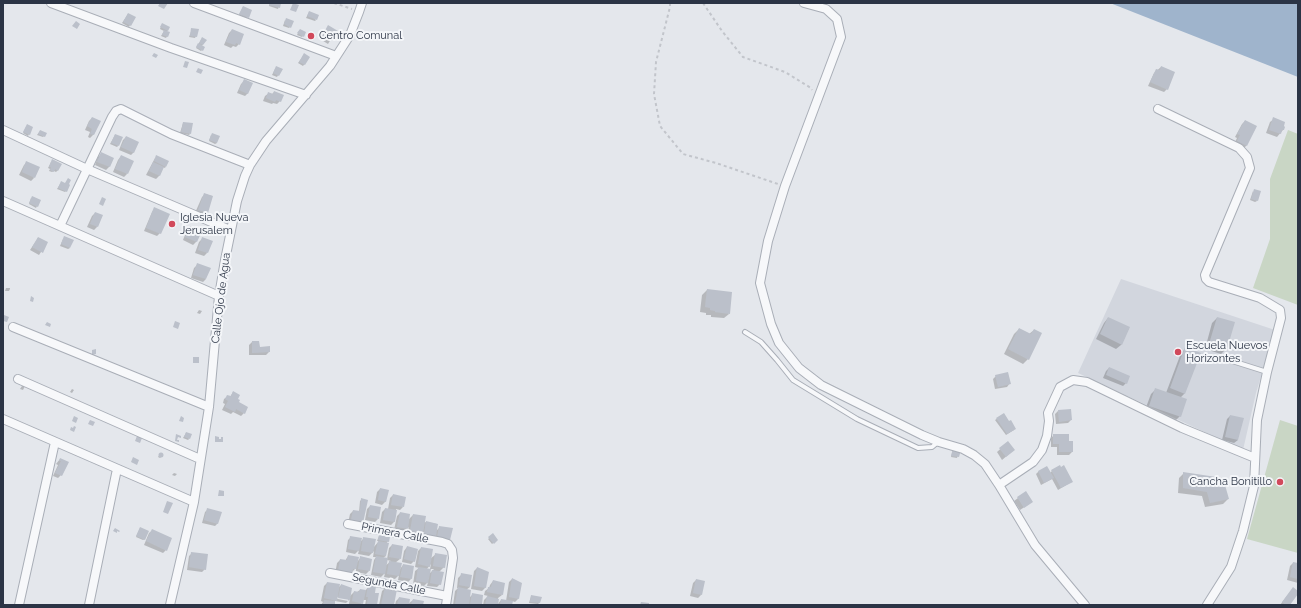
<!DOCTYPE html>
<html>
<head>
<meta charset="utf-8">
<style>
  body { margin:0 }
  #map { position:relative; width:1301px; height:608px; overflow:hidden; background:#e4e7ec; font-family:Raleway,sans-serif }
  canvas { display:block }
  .frame { position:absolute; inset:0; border:4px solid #2b3445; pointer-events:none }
</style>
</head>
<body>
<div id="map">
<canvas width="1301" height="608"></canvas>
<div class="frame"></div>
</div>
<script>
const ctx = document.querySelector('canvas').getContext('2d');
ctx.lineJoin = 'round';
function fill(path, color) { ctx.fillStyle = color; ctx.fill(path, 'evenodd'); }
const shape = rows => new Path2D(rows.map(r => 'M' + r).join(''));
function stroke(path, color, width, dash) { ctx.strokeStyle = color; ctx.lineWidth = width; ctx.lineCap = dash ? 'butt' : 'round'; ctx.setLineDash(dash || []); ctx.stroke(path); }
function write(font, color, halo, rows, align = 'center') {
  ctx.font = font + ' Raleway,sans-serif'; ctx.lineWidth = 4; ctx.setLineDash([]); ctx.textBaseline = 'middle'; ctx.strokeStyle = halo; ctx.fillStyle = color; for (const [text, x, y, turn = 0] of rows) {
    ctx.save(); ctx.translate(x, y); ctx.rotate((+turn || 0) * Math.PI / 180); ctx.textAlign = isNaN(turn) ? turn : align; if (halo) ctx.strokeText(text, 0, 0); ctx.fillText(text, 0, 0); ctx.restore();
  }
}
fill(shape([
  [1121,279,1275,330,1256,393,1243,450,1078,373]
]), '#d2d6de');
fill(shape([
  [1288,130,1298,134,1298,305,1253,288,1270,239,1270,179],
  [1280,420,1298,426,1298,553,1247,539]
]), '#c9d6c5');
fill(shape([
  [1110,3,1298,3,1298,77]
]), '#9fb4cc');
fill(shape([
  [270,3,280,3,278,9,269,6],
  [243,7,248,17,247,18,239,15],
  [309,12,316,20,315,21,306,18],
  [128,14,134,17,129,27,122,23],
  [285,20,290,27,289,28,283,26],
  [161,26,168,30,166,32,169,33,166,38,161,36,164,31,160,29],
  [328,27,336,31,328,44,320,39],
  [192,29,196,36,195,38,189,37],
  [232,30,239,44,236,47,233,46,231,48,224,45,229,33],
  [299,31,303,36,302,37,297,35],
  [201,40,205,40,202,46,202,50,201,51,196,48],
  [303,56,309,58,303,66,298,63],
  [1161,67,1167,89,1164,92,1148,86,1154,73],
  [275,69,281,70,277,77,272,75],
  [244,81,248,93,245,96,237,93,241,84],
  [274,92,280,101,277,104,273,103,272,104,263,101,265,96,269,93,272,94],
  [92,118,99,121,93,135,90,138,88,137,90,132,85,130,89,121],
  [1274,119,1283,130,1277,137,1266,133,1270,122],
  [1245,121,1256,127,1246,146,1243,149,1234,144,1237,138,1235,137,1242,124],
  [183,123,190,134,189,135,180,133],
  [26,127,29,134,28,136,23,133],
  [40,131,44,136,43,137,37,135],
  [115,135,118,146,117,147,110,144],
  [211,135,217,143,215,144,209,141],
  [126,137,134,152,131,155,119,150,123,140],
  [101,154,112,159,109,167,106,170,95,165,98,157],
  [121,156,127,174,124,177,113,172,118,160],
  [155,158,166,167,164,168,163,167,159,176,156,179,146,175],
  [27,162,34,178,31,181,19,175,24,165],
  [51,162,58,170,56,172,54,171,52,172,49,171,50,169,48,168],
  [60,184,66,191,65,192,57,189],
  [1253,191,1257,201,1255,202,1250,200],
  [205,194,212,196,207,213,204,216,195,213,202,197],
  [31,198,37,206,36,208,29,204],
  [155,208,160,233,157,236,144,231,152,212],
  [95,213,97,227,94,230,87,227,92,216],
  [190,227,201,232,196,242,193,245,183,240,187,230],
  [38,238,47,243,39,255,30,250],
  [63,239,70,248,68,249,60,246],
  [202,239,207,253,204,256,195,253,199,242],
  [197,265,206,279,203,282,191,278,194,268],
  [6,288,10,288,10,289,9,291,5,291],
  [707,290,729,314,724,318,711,317,711,315,706,315,706,313,700,312,702,295],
  [199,310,202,311,200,314,197,313],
  [1108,318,1129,328,1121,345,1116,349,1096,339,1104,323],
  [1217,318,1226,349,1221,354,1205,349,1212,323],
  [1019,329,1029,334,1034,330,1028,359,1023,364,1004,354,1014,334],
  [252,342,259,348,269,352,266,355,249,355,249,345],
  [1186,348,1185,393,1180,398,1180,416,1175,421,1145,410,1151,394,1156,389,1166,393,1181,353],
  [1109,368,1126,383,1123,386,1103,378,1106,371],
  [996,376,1010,383,1007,387,995,389,993,379],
  [22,386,25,386,23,390,20,389],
  [72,389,74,390,72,393,70,392],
  [233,392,244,413,241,416,233,412,231,414,222,410,225,404,223,403,224,399,228,396,230,397],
  [1058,411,1071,420,1068,423,1056,424,1055,414],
  [1004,414,1014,430,1006,435,995,420],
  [1230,416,1238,440,1234,443,1222,440,1227,419],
  [186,433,189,439,188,440,183,438],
  [1054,435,1068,442,1072,452,1069,455,1057,455,1057,447,1051,447,1051,438],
  [1008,442,1014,450,1002,460,997,452],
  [953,449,959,451,957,458,951,457],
  [160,454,163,454,163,455,160,458,158,457],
  [60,459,67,463,61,475,58,478,53,476,58,465,56,464],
  [1039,471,1050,473,1052,471,1071,481,1068,484,1058,490,1052,479,1041,485,1036,474],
  [174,473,177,474,175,476,172,475],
  [1184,473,1228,499,1223,504,1205,507,1202,496,1178,493,1179,478],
  [380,489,386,501,382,505,375,503,377,492],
  [1026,492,1029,504,1020,510,1014,501],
  [393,495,403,507,400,510,396,509,394,522,391,525,380,523,382,512,385,509,388,509,390,498],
  [362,499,359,525,348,523,350,514,353,511,359,512,360,501],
  [370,506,378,519,375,522,365,520,367,509],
  [208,509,218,523,215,526,202,523,205,512],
  [400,513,408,520,413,515,424,522,437,524,436,531,440,527,449,540,446,543,435,541,436,535,434,536,434,534,408,530,409,527,404,532,394,530,397,516],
  [140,528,145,539,143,540,136,537],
  [153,530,166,550,163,553,144,545,149,533],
  [493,535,497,540,492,544,488,539],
  [379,536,388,541,386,544,386,556,383,558,387,559,389,548,392,545,400,559,395,563,400,569,403,565,411,579,408,582,398,580,399,575,395,579,384,577,385,573,381,577,371,575,374,560,376,557,373,557,374,551,369,556,358,554,359,550,355,554,346,552,348,540,351,537,360,542,364,538,373,548,379,541,377,541],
  [387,560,391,561,385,566],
  [407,547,414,561,411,564,402,562,404,551],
  [421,548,430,559,436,554,444,567,439,572,440,584,437,587,427,586,428,582,424,586,413,584,415,571,419,568,415,567,418,551],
  [431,564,430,569,434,569,428,575,426,570],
  [192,553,205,569,202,572,187,570,189,556],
  [348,556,357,562,361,557,369,571,366,574,356,572,356,568,352,572,335,574,337,563,340,560,345,561],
  [1293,563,1298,564,1298,583,1287,580,1290,566],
  [477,568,487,573,485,588,482,591,471,589,474,571],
  [461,575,470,587,466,590,469,598,473,594,481,605,453,605,455,591,458,588,457,588,458,578],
  [512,579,521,584,518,599,515,602,512,601,511,605,497,605,501,600,506,601,509,582],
  [696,580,701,595,698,598,690,596,693,583],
  [493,581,502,595,498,598,497,605,483,605,484,600,488,596,484,595,485,591,489,588,490,585],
  [327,583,338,588,341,585,350,596,354,592,357,592,360,590,365,591,369,586,374,593,378,594,375,605,365,605,366,600,363,600,361,605,353,605,349,604,350,598,348,601,348,599,334,596,333,598,348,601,346,603,335,601,334,605,321,605,323,602,321,601,324,586],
  [385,588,393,605,379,605,382,591],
  [1290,592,1298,592,1288,605,1280,605],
  [531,596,540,598,539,603,538,604,529,603],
  [399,598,408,604,413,600,422,605,395,605,396,601]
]), '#0003');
fill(shape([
  [160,3,168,3,164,9,158,6],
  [270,3,281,3,280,8,269,5],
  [293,3,299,5,296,12,290,10],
  [243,6,252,10,249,18,239,14],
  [309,11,319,15,317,20,307,16],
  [128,13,136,17,131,26,123,22],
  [286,18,294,21,291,28,284,24],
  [76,21,80,24,77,29,72,26],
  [162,23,170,27,168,31,160,27],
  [328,25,338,31,332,41,322,36],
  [191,28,199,29,197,37,190,36],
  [232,29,244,34,240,45,236,43,235,45,226,42],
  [300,29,306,32,304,37,297,33],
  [164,30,170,32,168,37,162,35],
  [202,37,207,40,203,45,199,43],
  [198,43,205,47,203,51,196,47],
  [154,53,158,55,156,58,152,56],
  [304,53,310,57,305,65,299,62],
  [185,61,189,62,187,68,183,67],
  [276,66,283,69,279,76,273,73],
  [1161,66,1175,72,1168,90,1150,82,1156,69,1160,70],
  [198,68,203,70,201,74,196,72],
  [244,79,253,83,248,94,239,90],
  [274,91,284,95,281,102,276,100,275,102,266,98,268,92,273,94],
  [92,117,101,121,94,135,90,134,92,129,87,126],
  [1273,117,1285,122,1284,126,1285,127,1284,130,1282,130,1281,134,1269,130],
  [1245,120,1257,126,1247,146,1237,141,1240,135,1237,134],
  [183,122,193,123,191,134,181,132],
  [27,124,33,127,30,135,23,132],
  [40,130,47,133,45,137,38,134],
  [212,133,220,136,217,143,209,140],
  [115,134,123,137,119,146,111,143],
  [126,136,139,142,134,153,121,147],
  [101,152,114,158,110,167,97,162],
  [121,155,134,161,128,174,115,169],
  [156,155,169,161,166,167,154,161],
  [52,159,62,164,58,171,55,169,54,172,50,170,51,167,49,167],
  [26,161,40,167,35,178,22,172],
  [153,162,164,167,160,176,149,171],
  [68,178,71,180,69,184,70,185,67,192,58,188,61,181,65,183],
  [1254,189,1261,191,1258,201,1251,199],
  [204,193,213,196,208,213,198,210],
  [32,196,41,200,38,207,29,203],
  [102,197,106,199,103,206,99,204],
  [154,207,170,214,161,234,146,228],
  [95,212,103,215,98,227,90,224],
  [190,226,202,231,197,242,185,237],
  [64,236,74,240,70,248,61,244],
  [38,237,48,242,43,253,32,247],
  [202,237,213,241,208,253,198,250],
  [197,263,211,268,206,279,193,275],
  [707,289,732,292,730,314,715,312,715,311,710,310,710,308,705,307],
  [31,296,34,298,33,302,30,301],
  [4,315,9,317,7,322,3,321],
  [1108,317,1130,327,1122,345,1100,334],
  [1217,317,1235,322,1227,349,1209,344],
  [175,321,180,323,178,329,173,327],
  [47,322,51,324,50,327,45,325],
  [1019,328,1031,334,1034,329,1042,333,1029,360,1008,349],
  [252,341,259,341,260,347,270,346,270,352,252,353],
  [1185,347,1201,353,1185,394,1170,388],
  [96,349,96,354,92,355,92,350],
  [193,357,199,357,199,363,193,363],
  [1109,367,1130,376,1127,384,1106,375],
  [1008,372,1011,384,998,387,995,375],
  [1155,388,1187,399,1181,417,1149,406],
  [233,391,240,395,238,399,240,400,239,402,248,407,245,414,236,409,235,412,225,407,228,401,225,399,227,395,231,396],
  [1071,409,1072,420,1059,422,1058,410],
  [1004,413,1009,421,1011,420,1016,429,1007,434,996,418],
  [1230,415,1244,418,1238,440,1225,437],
  [74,416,78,418,76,423,72,421],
  [181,416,184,418,183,422,179,421],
  [90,420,95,422,93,426,88,424],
  [74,426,76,427,74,432,70,430,71,427,73,428],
  [186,432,192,434,190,439,184,437],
  [176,434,181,436,181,438,178,437,177,440,179,440,179,442,175,441],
  [1053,434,1069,434,1069,441,1073,441,1073,452,1059,452,1059,444,1053,444],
  [137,436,142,438,140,443,135,441],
  [215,436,219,437,219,439,221,439,221,437,223,437,223,442,215,442],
  [1008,441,1015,450,1006,457,999,448],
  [953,448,961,450,959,457,951,456],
  '158.5 455a2.5 2.5 0 1 1 5 0a2.5 2.5 0 1 1-5 0Z',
  [133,457,139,460,137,465,131,462],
  [60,458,69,462,62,476,55,473,61,461,59,461],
  [1060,465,1061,467,1064,465,1073,482,1061,488,1051,470],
  [1047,466,1054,478,1044,483,1038,471],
  [1183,472,1223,478,1229,499,1210,503,1207,492,1183,488],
  [380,488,389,490,386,502,378,500],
  [219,490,224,491,224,496,218,496],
  [1026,491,1033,502,1024,508,1017,497],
  [393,494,406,497,404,507,391,505],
  [361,498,368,500,363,523,351,520,353,510,360,511],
  [167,501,173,503,168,514,163,512],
  [370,505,381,507,379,519,368,517],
  [207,508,222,512,218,524,204,520],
  [385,508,397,510,395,522,383,520],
  [400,512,410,514,408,529,397,527],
  [413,514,426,516,423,533,410,531],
  [426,521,438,524,436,536,424,534],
  [439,526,453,528,450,540,437,538],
  [140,527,149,531,145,540,136,536],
  [115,528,120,531,119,532,117,531,117,533,113,531],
  [152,529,172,538,167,551,146,541],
  [493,533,498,540,494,544,488,537],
  [379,535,390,537,389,542,378,540],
  [350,536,362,538,359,551,348,549],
  [363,537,376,539,373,553,361,551],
  [378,541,389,543,386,556,375,554],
  [392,544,403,546,401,559,389,557],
  [407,546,418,549,415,562,404,559],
  [421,547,433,549,430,567,418,564],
  [191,552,208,554,206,570,189,567],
  [435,553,447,555,445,568,433,566],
  [348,555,359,557,356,569,353,569,352,574,338,571,340,559,347,560],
  [360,556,372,559,370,571,358,569],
  [376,556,388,558,385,574,373,572],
  [389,561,402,563,399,576,387,574],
  [1293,562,1298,563,1298,579,1290,577],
  [403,564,414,566,412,579,400,577],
  [418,567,431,569,428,583,416,581],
  [477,567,489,572,486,588,474,586],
  [432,570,444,572,441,585,430,583],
  [461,573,472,575,470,587,459,585],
  [512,578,522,583,519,599,509,597],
  [696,579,705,581,702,595,693,593],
  [493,580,505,583,503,595,487,592,488,587,491,587],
  [327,582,340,584,337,601,324,598],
  [341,584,352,588,350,600,338,598],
  [368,585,376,586,375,593,379,593,377,605,367,604,368,597,366,597],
  [385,587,397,589,394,605,381,605],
  [458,587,471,590,469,605,455,604],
  [1293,587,1298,591,1298,594,1290,605,1286,605,1282,602],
  [360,589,366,590,363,604,352,601,354,591,359,592],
  [472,593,483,595,482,605,470,605],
  [531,595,542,597,540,603,530,602],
  [487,596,499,599,498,605,485,605],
  [399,597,410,599,409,605,397,605],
  [413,599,424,601,423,605,411,605],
  [501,599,513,601,512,605,500,605],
  [324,600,335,601,335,605,323,605],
  [641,602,649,603,649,605,640,605]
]), '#bbc0ca');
const service = shape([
  [745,332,761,342,777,360,793,380,857,419,918,448,932,447,938,442],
  [1229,360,1267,372]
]);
const minor = shape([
  [51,3,171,48,306,95],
  [194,3,336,56],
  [804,3,826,9,837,19,841,37,785,186,768,241,760,283,771,324,779,343,799,368,821,385,922,435,939,442,963,449,974,455,985,464,999,485,1035,545,1085,605],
  [1158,109,1239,148,1247,157,1250,168,1205,275,1206,279,1209,282,1260,298,1280,310,1281,318,1267,372,1257,420,1254,486,1243,531,1231,567,1207,605],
  [3,130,87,169,230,230],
  [3,201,219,296],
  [60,226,112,117,116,111,121,109,171,134,250,165],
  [13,327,209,407],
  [18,379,200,459],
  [3,419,194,502],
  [999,485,1033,462,1042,450,1047,436,1049,421,1048,413,1060,387,1073,380,1087,382,1182,428,1255,458],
  [348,524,442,542,448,544,452,550,453,558,446,605],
  [330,573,447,596],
  [19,605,55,442],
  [89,605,117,469],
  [170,605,194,502,209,407,219,296,225,260,237,201,245,176,250,165,266,141,330,66,350,35,359,12,362,3]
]);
stroke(service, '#a9aeb7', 6);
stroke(minor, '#a9aeb7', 10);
stroke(shape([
  [334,3,352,9],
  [670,3,670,7,656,62,654,94,660,126,683,154,716,163,778,184],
  [703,3,722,31,743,57,785,72,811,88,812,90]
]), '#c2c5cb', 2, [3, 3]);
stroke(service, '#f7f8fa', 4);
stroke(minor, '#f7f8fa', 8);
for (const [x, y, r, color] of [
  [311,36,4,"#d1495b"],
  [172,224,4,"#d1495b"],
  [1178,352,4,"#d1495b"],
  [1280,482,4,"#d1495b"]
]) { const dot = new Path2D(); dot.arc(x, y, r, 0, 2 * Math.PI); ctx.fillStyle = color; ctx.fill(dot); stroke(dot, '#f4f6f9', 1.5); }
write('11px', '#2b3445', '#f4f6f9', [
  ["Centro Comunal",319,36],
  ["Iglesia Nueva",180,218],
  ["Jerusalem",180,231],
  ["Escuela Nuevos",1186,346],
  ["Horizontes",1186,359],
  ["Cancha Bonitillo",1272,482,"right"]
], 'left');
write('11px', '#2b3445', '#f4f6f9', [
  ["Calle Ojo de Agua",221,298,-83],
  ["Primera Calle",395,533,11],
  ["Segunda Calle",389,584,11]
]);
</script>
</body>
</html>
